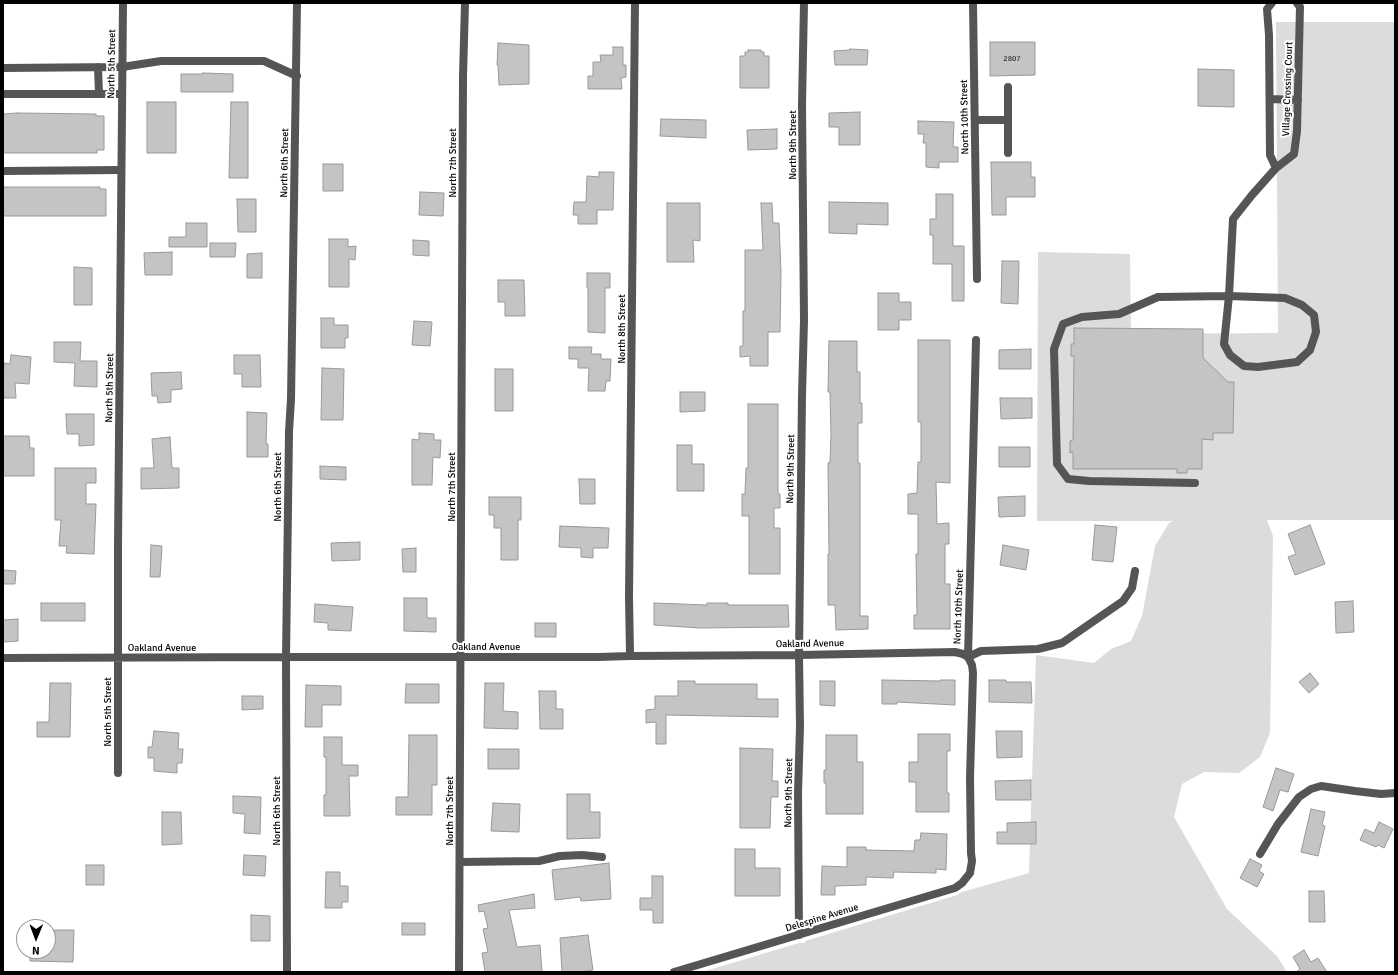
<!DOCTYPE html>
<style>
body{margin:0}
#map{position:relative;width:1398px;height:975px;overflow:hidden;background:#fff;font-family:Signika,sans-serif}
canvas{display:block}
.frame{position:absolute;inset:0;border:4px solid #000;pointer-events:none}
.north{position:absolute;left:16px;top:919px;width:40px;height:40px;box-sizing:border-box;background:#fff;border:1px solid #999;border-radius:50%;rotate:181deg;font-size:11px;font-weight:700;line-height:16px;text-align:center;color:#000}
.north::after{content:'';display:block;margin:auto;width:14px;height:18px;background:#000;clip-path:polygon(50% 0,100% 100%,50% 72%,0 100%)}
</style>
<div id="map">
<canvas width="1398" height="975"></canvas>
<div class="frame"></div>
<div class="north">N</div>
</div>
<script>
const g = document.querySelector('canvas').getContext('2d');
g.lineJoin = 'round';
function paint(path, color) { g.fillStyle = color; g.fill(path, 'evenodd'); }
const shape = rows => new Path2D(rows.map(r => 'M' + r).join(''));
function strokePath(path, color, width, dash) { g.strokeStyle = color; g.lineWidth = width; g.lineCap = dash ? 'butt' : 'round'; g.setLineDash(dash || []); g.stroke(path); }
function write(font, color, halo, rows, align = 'center') {
  g.font = font + ' Signika,sans-serif'; g.lineWidth = 4; g.setLineDash([]); g.textBaseline = 'middle'; g.strokeStyle = halo; g.fillStyle = color; for (const [text, x, y, turn = 0] of rows) {
    g.save(); g.translate(x, y); g.rotate((+turn || 0) * Math.PI / 180); g.textAlign = isNaN(turn) ? turn : align; if (halo) g.strokeText(text, 0, 0); g.fillText(text, 0, 0); g.restore();
  }
}
paint(shape([
 [1276,22,1395,22,1395,520,1267,520,1273,536,1270,733,1260,757,1239,773,1204,772,1182,784,1174,817,1227,909,1277,956,1287,972,702,972,799,943,805,943,805,941,957,895,962,892,1029,873,1036,655,1094,663,1111,649,1131,641,1142,616,1155,546,1169,523,1173,521,1037,521,1038,252,1130,254,1131,334,1278,333]
]), '#dcdcdc');
const building = shape([
 [990,42,1035,42,1035,75,990,76,990,42],
 [498,43,529,45,529,84,499,85,498,65,497,65,498,43],
 [613,47,623,47,623,65,626,65,626,77,621,78,622,89,588,89,588,76,593,76,593,62,601,62,600,55,613,55,613,47],
 [850,49,868,50,867,65,835,65,834,51,850,50,850,49],
 [748,50,761,50,761,52,764,52,764,56,769,56,769,88,740,88,740,56,745,56,745,52,749,52,748,50],
 [1198,69,1234,70,1234,107,1198,106,1198,69],
 [203,73,233,74,233,92,181,92,181,74,203,74,203,73],
 [147,102,176,102,176,153,147,153,147,102],
 [231,102,248,102,248,178,229,178,231,102],
 [860,112,860,145,839,145,839,127,829,127,829,113,860,112],
 [17,113,96,114,96,116,104,116,104,150,97,150,97,153,3,153,3,114,17,113],
 [661,119,706,120,706,138,660,136,661,119],
 [918,121,954,122,953,147,958,147,958,162,939,162,939,168,926,167,926,143,923,143,924,134,918,134,918,121],
 [777,129,777,149,748,150,747,130,777,129],
 [991,162,1031,162,1031,177,1035,177,1035,197,1006,197,1006,215,992,215,991,162],
 [323,164,343,164,343,191,323,191,323,164],
 [599,172,614,172,613,210,597,210,597,224,578,224,578,215,573,215,574,202,586,202,587,176,599,177,599,172],
 [3,187,100,187,100,189,106,189,106,216,3,216,3,187],
 [420,192,444,193,443,216,419,215,420,192],
 [936,194,953,194,953,246,964,246,964,301,952,301,952,264,933,264,933,235,930,235,930,219,936,219,936,194],
 [237,199,256,199,256,232,238,232,237,199],
 [829,202,888,203,888,225,857,224,857,234,829,233,829,202],
 [667,203,700,203,700,241,693,240,694,262,667,262,667,203],
 [761,203,772,203,773,223,779,223,781,273,780,332,768,332,768,366,750,366,750,356,740,357,740,346,743,346,743,311,745,311,745,250,763,250,761,203],
 [186,223,207,223,207,247,169,247,169,237,186,237,186,223],
 [329,239,348,239,348,247,356,246,355,260,349,259,349,287,329,287,329,239],
 [413,240,429,241,429,256,413,255,413,240],
 [210,243,236,243,235,257,210,257,210,243],
 [172,252,172,275,145,275,144,253,172,252],
 [262,253,262,278,247,278,247,254,262,253],
 [1002,261,1019,261,1018,304,1001,303,1002,261],
 [74,267,92,268,92,305,74,305,74,267],
 [587,273,610,273,610,288,605,288,605,333,588,332,588,288,587,288,587,273],
 [498,280,524,280,525,316,505,316,505,302,498,302,498,280],
 [878,293,899,293,899,302,911,302,911,320,899,320,899,330,878,330,878,293],
 [321,318,334,318,334,325,348,325,348,338,345,338,345,348,321,348,321,318],
 [414,321,432,322,430,346,412,345,414,321],
 [1074,328,1203,329,1203,358,1228,382,1234,382,1233,433,1213,433,1213,440,1202,439,1202,469,1187,469,1187,473,1177,473,1177,469,1073,469,1073,452,1070,453,1070,441,1073,440,1074,356,1071,356,1071,344,1074,344,1074,328],
 [918,340,950,340,950,483,936,482,937,524,949,523,949,544,945,544,945,584,950,584,950,629,914,629,914,615,917,615,916,554,918,554,918,514,908,514,908,494,917,493,918,462,921,462,921,422,918,422,918,340],
 [829,341,857,341,857,372,860,372,860,403,862,403,862,423,858,423,858,463,860,463,860,616,868,616,868,629,836,630,835,605,828,605,828,554,829,554,828,463,830,463,831,433,830,392,828,392,829,341],
 [54,342,81,342,80,361,97,361,97,387,74,386,75,363,54,362,54,342],
 [569,347,592,347,591,354,601,354,601,359,611,359,610,381,606,381,605,391,588,391,589,368,578,368,578,359,569,359,569,347],
 [1031,349,1031,369,999,369,999,350,1031,349],
 [11,355,31,357,29,384,15,383,16,398,4,398,3,382,4,363,10,364,11,355],
 [234,355,260,355,261,387,242,387,242,374,234,374,234,355],
 [322,368,344,369,343,420,321,420,322,368],
 [495,369,513,369,513,411,495,411,495,369],
 [181,372,182,389,171,390,171,402,158,403,157,396,152,396,151,373,181,372],
 [680,392,705,392,705,411,680,412,680,392],
 [1000,398,1032,398,1032,418,1001,419,1000,398],
 [748,404,778,404,778,494,780,494,780,508,774,508,774,528,780,528,780,574,749,574,749,516,742,516,742,494,745,494,746,468,748,468,748,404],
 [247,412,267,413,266,444,268,444,268,457,247,457,247,412],
 [66,414,94,414,94,445,79,446,79,434,67,434,66,414],
 [419,433,434,434,434,440,441,440,440,458,433,457,432,485,412,485,412,439,419,440,419,433],
 [3,436,29,436,30,448,34,448,34,476,3,476,3,436],
 [170,437,172,468,179,468,179,488,141,489,141,468,154,468,152,439,170,437],
 [677,445,692,445,692,464,704,464,704,491,677,491,677,445],
 [999,447,1030,447,1030,467,999,467,999,447],
 [320,466,346,467,346,480,320,479,320,466],
 [55,468,96,468,96,483,86,483,86,504,96,504,94,554,66,553,67,546,59,546,61,520,55,520,55,468],
 [579,479,595,479,595,504,580,504,579,479],
 [1025,496,1025,516,999,517,998,497,1025,496],
 [489,497,521,497,521,520,518,520,518,560,501,560,501,528,494,528,494,515,489,515,489,497],
 [1095,525,1117,527,1113,562,1092,560,1095,525],
 [1310,525,1325,564,1295,575,1288,557,1296,554,1288,534,1310,525],
 [560,526,609,528,608,548,593,548,593,558,581,557,581,548,559,547,560,526],
 [360,542,360,560,332,561,331,543,360,542],
 [151,545,162,546,160,577,150,577,151,545],
 [1003,545,1029,550,1026,570,1000,565,1003,545],
 [416,548,416,572,403,572,402,549,416,548],
 [3,570,16,571,15,584,3,584,3,570],
 [404,598,427,598,427,618,436,618,436,632,404,631,404,598],
 [1353,601,1354,632,1336,633,1335,602,1353,601],
 [41,603,85,603,85,621,41,621,41,603],
 [654,603,707,605,707,603,728,603,728,605,788,605,789,627,700,628,654,625,654,603],
 [315,604,353,607,351,631,328,630,328,623,314,622,315,604],
 [18,619,18,641,3,642,3,620,18,619],
 [535,623,556,623,556,637,535,637,535,623],
 [1310,673,1319,684,1309,693,1299,682,1310,673],
 [882,680,940,681,940,680,955,680,955,705,897,702,897,704,882,704,882,680],
 [989,680,1006,680,1006,682,1031,682,1032,703,989,702,989,680],
 [678,681,695,681,695,684,757,684,757,699,778,699,778,717,666,715,666,744,656,744,656,722,646,723,646,710,655,709,655,696,678,696,678,681],
 [820,681,835,681,835,706,820,705,820,681],
 [50,683,71,683,70,737,37,737,37,722,49,722,50,683],
 [485,683,504,683,503,711,518,712,518,729,484,728,485,683],
 [406,684,439,684,439,703,405,703,406,684],
 [306,685,341,686,341,705,322,705,322,727,305,727,306,685],
 [539,691,556,691,556,709,563,709,563,729,540,729,539,691],
 [242,696,263,696,263,709,242,710,242,696],
 [154,731,179,733,178,749,183,749,182,763,177,763,177,773,154,771,154,758,148,758,148,747,152,747,154,731],
 [996,731,1022,731,1022,757,997,758,996,731],
 [918,734,950,734,950,751,947,751,947,793,949,793,949,812,916,812,916,782,909,782,909,762,918,762,918,734],
 [409,735,437,735,437,785,432,785,432,815,396,815,396,797,408,797,409,735],
 [826,735,857,735,857,762,863,762,863,814,826,814,826,783,824,783,824,770,826,770,826,735],
 [324,737,342,737,342,765,358,765,358,776,349,776,350,816,324,816,324,795,326,795,326,757,324,757,324,737],
 [740,748,773,749,772,781,778,781,778,797,771,797,770,828,740,828,740,748],
 [488,749,519,749,519,769,488,769,488,749],
 [1276,768,1294,774,1288,792,1280,790,1273,811,1263,807,1276,768],
 [1031,780,1031,800,996,800,995,781,1031,780],
 [567,794,590,794,590,812,600,812,600,838,567,839,567,794],
 [233,796,261,797,260,834,244,833,245,814,233,813,233,796],
 [493,803,520,804,519,832,491,831,493,803],
 [1311,809,1325,812,1322,825,1325,826,1318,856,1301,852,1311,809],
 [162,812,181,812,182,844,162,845,162,812],
 [1036,822,1036,844,997,844,997,832,1007,832,1007,823,1036,822],
 [1379,822,1393,829,1384,848,1378,845,1376,847,1360,840,1365,829,1374,833,1379,822],
 [921,833,947,834,946,870,936,869,936,873,894,872,893,878,866,877,866,885,835,886,835,895,821,895,822,866,847,867,847,847,866,847,866,850,914,851,915,840,920,840,921,833],
 [735,849,755,849,755,868,780,868,780,896,735,896,735,849],
 [244,855,266,856,265,876,243,875,244,855],
 [1250,859,1262,865,1259,871,1264,874,1257,887,1240,878,1250,859],
 [609,863,611,899,581,901,580,897,555,900,552,870,609,863],
 [86,865,104,865,104,885,86,885,86,865],
 [326,872,340,872,340,886,348,886,348,902,342,902,342,908,325,908,326,872],
 [652,876,663,876,663,923,653,923,653,910,640,910,640,898,652,898,652,876],
 [1309,891,1324,891,1325,922,1309,922,1309,891],
 [534,894,535,908,509,910,517,947,540,945,542,972,485,972,482,953,488,952,483,929,488,928,484,911,479,912,478,905,534,894],
 [251,915,270,916,270,941,251,941,251,915],
 [402,923,425,923,425,935,402,935,402,923],
 [48,930,74,930,73,962,30,961,30,951,48,951,48,930],
 [588,935,593,970,580,972,562,972,560,938,588,935],
 [1304,950,1311,962,1318,958,1327,972,1296,972,1300,969,1293,957,1304,950]
]);
paint(building, '#c4c4c4');
strokePath(building, '#999', 1);
strokePath(shape([
 [1272,3,1267,9,1269,35,1270,155,1276,168,1294,154,1297,131,1300,7,1297,3],
 [98,67,99,94],
 [3,68,122,67,161,61,264,61,297,76],
 [1008,87,1008,153],
 [3,94,122,94],
 [1270,99,1298,100],
 [975,120,1008,120],
 [3,171,121,170],
 [1195,483,1089,481,1068,479,1057,464,1054,349,1063,324,1082,317,1119,314,1158,297,1229,296,1285,298,1302,305,1314,315,1316,332,1310,350,1297,362,1258,367,1244,366,1230,355,1224,344,1229,296,1230,277,1233,219,1252,195,1276,168],
 [968,657,981,651,1038,649,1062,643,1123,601,1132,588,1135,571],
 [1260,854,1278,824,1299,797,1311,789,1321,786,1355,791,1381,794,1395,793],
 [460,862,539,861,560,856,582,855,602,857]
]), '#555', 8);
strokePath(shape([
 [973,3,977,279],
 [630,656,629,596,635,3],
 [3,658,286,657,598,657,630,656,799,655,955,652,963,654,968,657],
 [118,773,118,544,123,3],
 [799,935,798,793,800,727,799,655,802,396,804,320,802,104,804,3],
 [287,972,286,657,289,432,291,399,297,3],
 [459,972,463,76,465,3],
 [674,972,955,888,962,883,970,873,972,861,971,853,970,778,973,673,972,665,968,657,976,340]
]), '#555', 8);
write('8px', '#313131', null, [
 ["2807",1012,59]
]);
write('10px', '#000', '#fff', [
 ["North 5th Street",112,64,-89],
 ["Village Crossing Court",1288,89,-88],
 ["North 10th Street",965,117,-91],
 ["North 9th Street",793,145,-90],
 ["North 6th Street",285,163,-89],
 ["North 7th Street",453,163,-90],
 ["North 8th Street",622,329,-90],
 ["North 5th Street",110,388,-89],
 ["North 9th Street",791,469,-89],
 ["North 6th Street",278,487,-90],
 ["North 7th Street",452,487,-90],
 ["North 10th Street",959,607,-88],
 ["Oakland Avenue",810,644,-1],
 ["Oakland Avenue",486,647],
 ["Oakland Avenue",162,648],
 ["North 5th Street",108,712,-90],
 ["North 9th Street",789,793,-89],
 ["North 6th Street",277,811,-90],
 ["North 7th Street",450,811,-90],
 ["Delespine Avenue",822,918,-17]
]);
</script>
